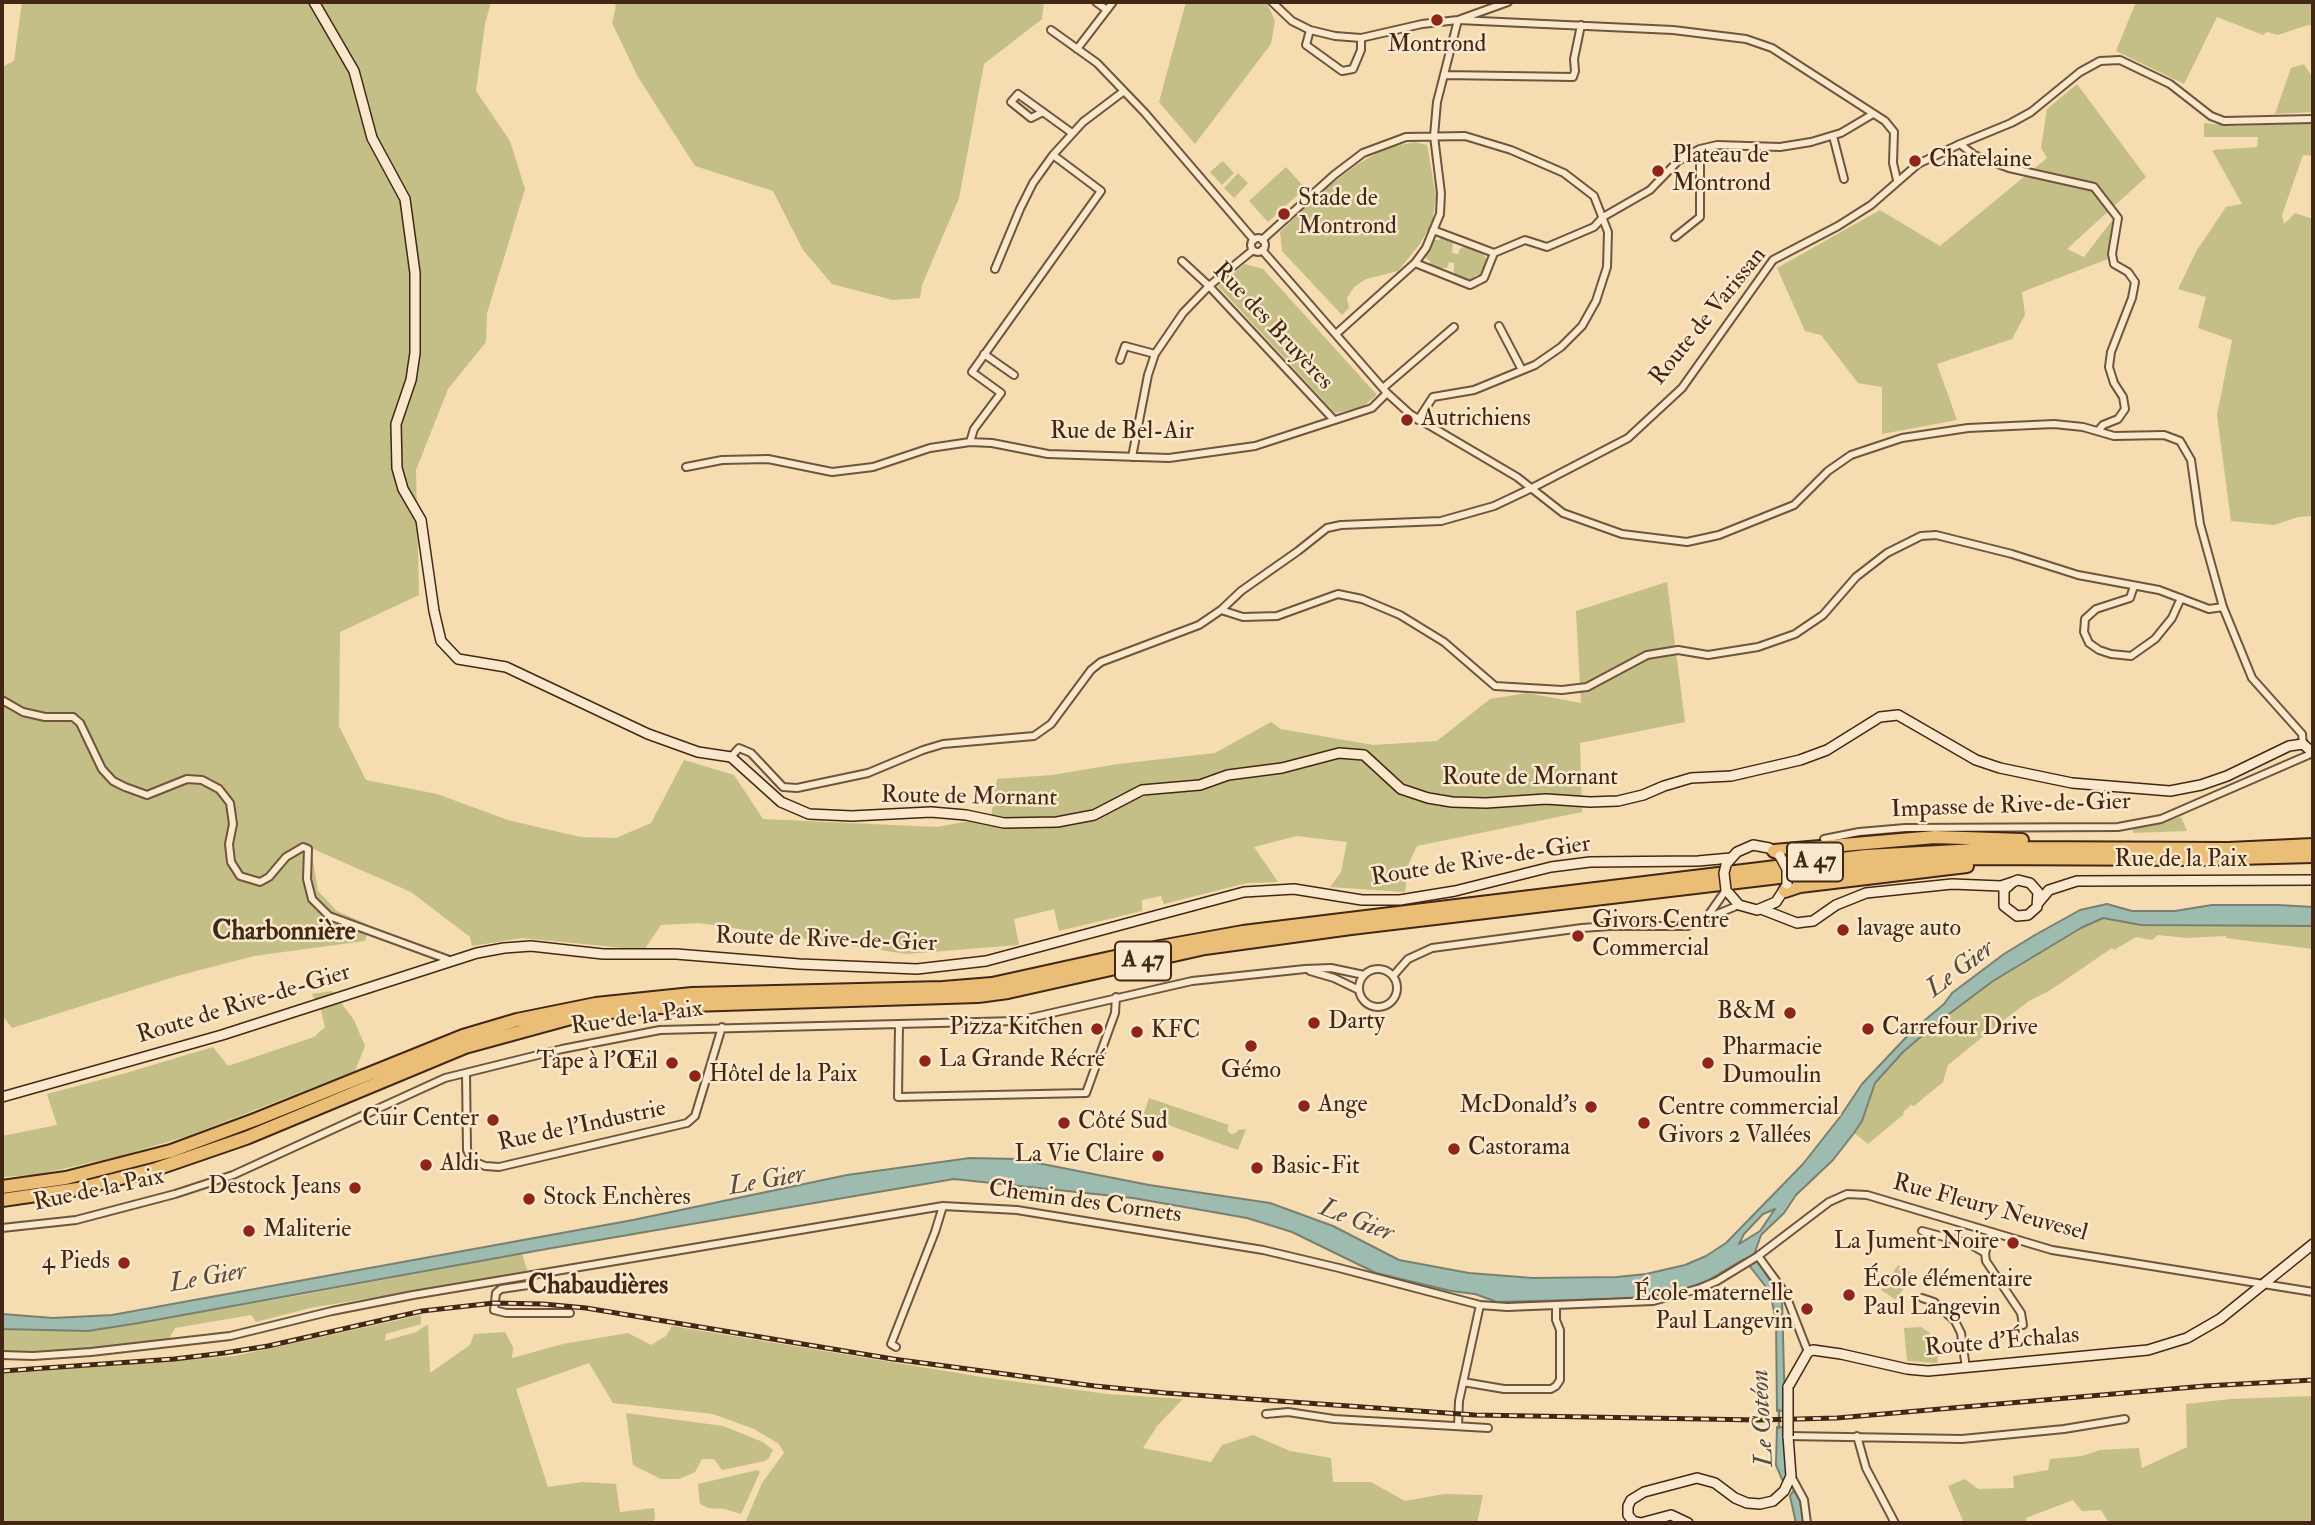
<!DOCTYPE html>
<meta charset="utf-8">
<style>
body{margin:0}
#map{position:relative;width:2315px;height:1525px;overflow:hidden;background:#f6dcb1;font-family:"IM FELL Double Pica",serif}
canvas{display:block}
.frame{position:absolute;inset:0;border:4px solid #432715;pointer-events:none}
</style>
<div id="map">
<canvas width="2315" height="1525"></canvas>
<div class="frame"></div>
</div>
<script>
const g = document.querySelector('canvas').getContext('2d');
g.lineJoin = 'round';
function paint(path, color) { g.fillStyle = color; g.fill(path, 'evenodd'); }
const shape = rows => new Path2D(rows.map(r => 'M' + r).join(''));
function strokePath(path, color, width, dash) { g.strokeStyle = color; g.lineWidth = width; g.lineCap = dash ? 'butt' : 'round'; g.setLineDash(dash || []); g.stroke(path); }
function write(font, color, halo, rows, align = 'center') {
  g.font = font + ' "IM FELL Double Pica",serif'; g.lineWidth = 5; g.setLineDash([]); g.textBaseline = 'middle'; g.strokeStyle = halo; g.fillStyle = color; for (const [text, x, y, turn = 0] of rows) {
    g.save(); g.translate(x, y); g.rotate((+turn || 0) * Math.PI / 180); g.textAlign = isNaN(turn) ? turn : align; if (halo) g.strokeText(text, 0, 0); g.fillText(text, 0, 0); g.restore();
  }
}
paint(shape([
 [22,2,491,2,485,24,476,91,510,141,525,189,487,313,486,342,448,389,416,470,419,595,340,632,339,726,366,780,437,794,508,820,580,837,616,838,651,823,684,760,734,775,763,819,937,827,991,817,997,779,1052,775,1118,764,1215,753,1271,722,1281,729,1373,745,1437,741,1490,699,1527,693,1581,703,1576,611,1667,582,1685,722,1580,743,1582,812,1417,846,1408,865,1405,892,1330,887,1341,872,1347,842,1297,836,1254,847,1278,882,1247,883,1164,904,1161,896,1142,900,1142,911,1059,931,1054,909,1014,919,1019,945,906,954,699,923,661,925,644,950,522,938,472,946,470,937,411,892,311,848,318,891,337,911,369,925,365,941,254,956,177,976,12,1028,2,1015,2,67,14,61],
 [613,2,1044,2,1042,19,984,64,959,198,922,285,920,298,893,300,832,284,803,250,773,191,695,166,638,77,612,23,616,6],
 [1186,2,1266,2,1275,20,1271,44,1195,144,1159,102],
 [2136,2,2313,2,2313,26,2308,25,2278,35,2267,32,2263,35,2217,17,2184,84,2116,51],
 [2304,64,2313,78,2313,112,2275,114,2291,68],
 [2077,84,2146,177,2067,249,2084,257,2114,218,2108,259,2022,292,2025,315,2012,339,1937,364,1957,420,1882,434,1882,387,1858,383,1821,335,1805,331,1777,268,1880,210,1940,246,2047,158,2041,148,2047,109],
 [2204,123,2234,126,2313,123,2313,156,2303,155,2282,215,2284,224,2295,213,2313,219,2313,516,2298,517,2274,525,2231,521,2217,415,2232,340,2198,328,2206,297,2178,289,2197,250,2226,207,2242,204,2212,150,2257,147,2258,137,2204,137],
 [1415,142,1427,145,1436,196,1432,223,1420,244,1398,271,1366,279,1354,287,1347,298,1349,308,1342,315,1282,251,1280,232,1323,190,1358,164,1386,148],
 [1223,161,1234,173,1222,185,1210,172],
 [1286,167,1305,188,1268,222,1249,201],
 [1238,173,1248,183,1234,198,1224,188],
 [1443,236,1453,240,1452,253,1458,254,1460,249,1467,245,1479,249,1478,253,1483,254,1488,261,1483,275,1476,275,1472,281,1467,279,1465,282,1454,277,1454,263,1449,262,1447,268,1443,268,1441,272,1430,268,1430,261,1424,257,1434,240,1439,240],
 [1245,264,1263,269,1377,395,1362,407,1335,413,1218,286],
 [2181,817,2187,831,2133,833,2133,829],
 [2103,918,2141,925,2313,926,2313,949,2226,938,2226,936,2187,938,2158,935,2152,940,2136,937,2114,950,2112,948,2049,991,2029,1001,1996,1026,1948,1065,1943,1082,1914,1106,1911,1105,1903,1112,1904,1114,1868,1144,1854,1133,1862,1121,1875,1083,1903,1052,1937,1023,1993,981,2081,928],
 [332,991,354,1020,365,1046,355,1071,188,1136,120,1156,36,1175,2,1177,2,1136,57,1125,47,1094,126,1073,213,1047,228,1066,314,1037,325,1027,321,1010,312,994],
 [1149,1098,1229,1125,1227,1130,1231,1134,1236,1133,1238,1130,1246,1129,1238,1150,1143,1116],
 [522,1254,528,1272,310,1308,256,1322,251,1315,175,1328,169,1339,62,1352,2,1352,2,1329,88,1331,302,1295],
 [1898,1265,1913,1274,1896,1300,1881,1290],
 [421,1315,421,1324,386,1334,385,1341,416,1332,428,1324,430,1373,470,1345,474,1334,505,1332,513,1347,512,1358,563,1344,628,1333,651,1345,666,1336,672,1326,982,1377,1107,1394,1183,1399,1157,1426,1143,1448,1211,1462,1222,1445,1253,1435,1290,1451,1331,1458,1333,1482,1371,1482,1405,1501,1444,1494,1483,1495,1477,1523,745,1523,762,1483,784,1453,779,1444,754,1429,713,1414,613,1403,589,1363,516,1389,548,1487,583,1482,616,1484,620,1512,654,1508,655,1519,652,1523,2,1523,2,1373,235,1356],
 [1921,1327,1930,1333,1928,1339,1939,1351,1937,1363,1907,1361,1904,1328],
 [2313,1396,2313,1523,2109,1523,2101,1510,2082,1511,2073,1500,2026,1518,2027,1523,1964,1523,1948,1486,1965,1479,1978,1489,2014,1488,2013,1476,2048,1470,2050,1459,2082,1456,2100,1450,2139,1448,2142,1468,2187,1447,2186,1404,2230,1399],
 [626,1413,723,1426,763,1442,773,1450,769,1458,765,1461,722,1470,714,1459,702,1459,695,1472,679,1479,661,1479,633,1465],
 [757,1470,760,1472,741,1514,725,1509,708,1508,700,1504,698,1484]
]), '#c4be87');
const water = shape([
 [2107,904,2132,911,2175,911,2212,905,2278,905,2313,907,2313,926,2141,925,2103,918,2081,928,1993,981,1937,1023,1903,1052,1875,1083,1862,1121,1854,1133,1833,1160,1796,1195,1784,1213,1761,1235,1755,1252,1757,1260,1782,1299,1785,1411,1777,1411,1776,1321,1770,1292,1744,1259,1707,1281,1670,1294,1644,1298,1497,1302,1475,1294,1451,1291,1376,1273,1292,1232,1247,1218,1133,1198,954,1179,552,1248,139,1323,88,1331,2,1329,2,1314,53,1318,112,1315,633,1220,847,1175,970,1158,1017,1159,1149,1185,1270,1203,1333,1226,1399,1260,1469,1273,1533,1278,1617,1277,1646,1274,1685,1265,1706,1256,1726,1243,1803,1164,1840,1117,1862,1084,1912,1031,1944,1004,1952,993,2004,954,2035,935,2080,910,2107,904],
 [1775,1209,1760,1231,1739,1244,1744,1234,1763,1214,1775,1209],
 [1777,1427,1784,1427,1785,1459,1789,1473,1785,1486,1776,1465,1777,1427],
 [1795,1488,1800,1495,1804,1523,1796,1523,1790,1496,1795,1488]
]);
paint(water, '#9dbbae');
strokePath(water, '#798071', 2);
strokePath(shape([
 [1779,1410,1779,1428]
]), '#798071', 2.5);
const street = shape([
 [1096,2,1107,10],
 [1272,2,1292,21,1310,30,1335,36,1361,38,1422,24,1458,20,1508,2],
 [1458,20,1673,30,1746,39,1772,48,1885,121,1894,132,1893,163,1897,180],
 [1051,30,1097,63,1145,113,1254,240],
 [1310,30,1306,45,1342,71,1353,69,1361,50,1361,38],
 [1077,49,1113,2],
 [1444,75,1573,77,1575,71,1574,59,1581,25],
 [1043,112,1031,118,1011,102,1018,94,1043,112,1072,133],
 [1833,136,1844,179],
 [1960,144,1974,155,2009,168,2094,187,2118,218,2112,254,2114,264,2128,272,2135,282,2132,298,2111,352,2109,367,2114,383,2123,397,2125,409,2118,419,2103,425,2098,431],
 [1675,237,1700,217,1700,149],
 '1251 245a7 7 0 1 1 14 0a7 7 0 1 1-14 0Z',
 [1262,240,1334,175,1363,153,1406,137,1465,136,1511,150,1564,173,1594,196,1608,232,1607,267,1596,301,1582,326,1561,347,1535,365,1474,390,1433,397,1418,420],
 [1262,250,1387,393,1410,414,1517,477,1563,513,1622,534,1687,542,1719,535,1794,505,1828,471,1851,455,1902,438,1968,428,2054,424,2083,427,2114,436,2164,435,2180,441,2191,460,2200,524,2223,607,2252,678,2302,734,2303,744],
 [1494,253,1525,240,1547,247,1594,227,1603,217,1650,190,1678,161,1700,149,1717,145,1780,147,1811,142,1841,133,1873,114],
 [1182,261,1209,286,1334,420],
 [1415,263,1470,285,1484,278,1494,253,1433,230],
 [995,269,1020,209,1033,183,1053,155,1083,122,1124,91],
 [1499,326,1522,370],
 [1336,334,1415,263,1426,248,1440,214,1441,193,1434,136,1437,102,1458,20],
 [984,354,1014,375],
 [1120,360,1125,346,1155,354],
 [1383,388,1454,327],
 [970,442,974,429,1001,393,972,372,1101,191,1053,155],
 [1132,457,1148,375,1155,354,1183,313,1209,286,1253,250],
 [686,467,722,460,768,459,832,472,873,467,930,448,970,442,992,443,1048,454,1169,458,1255,446,1372,408,1387,393],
 [2134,586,2130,598,2096,609,2085,619,2084,632,2089,643,2099,650,2111,654,2131,656,2155,639,2172,618,2181,598],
 [1221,610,1243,617,1277,616,1338,594,1362,599,1400,615,1444,642,1495,686,1562,690,1587,687,1647,655,1678,650,1708,655,1758,647,1795,634,1823,615,1856,577,1887,553,1921,536,1936,535,2012,554,2078,575,2159,590,2209,609,2223,607],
 [2,700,23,712,45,717,73,717,80,723,102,769,113,781,125,787,147,795,187,779,202,780,219,789,230,803,233,824,229,844,231,862,240,876,260,882,269,877,286,857,303,847,308,849,307,879,312,899,329,916,452,961],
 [731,757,739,748,751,753,783,787,797,788,868,773,923,750,943,744,1034,736,1051,724,1091,670,1101,662,1199,625,1221,610,1241,591,1298,551,1327,528,1341,525,1441,521,1494,506,1532,488,1628,438,1682,388,1773,260,1838,226,1871,205,1918,164,1960,144,2011,123,2031,112,2080,72,2100,61,2120,60,2170,84,2211,116,2224,121,2313,119],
 [1824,839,1859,832,1905,828,2118,827,2161,819,2313,753],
 [1707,917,1726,890],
 '1359 988a19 19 0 1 1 38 0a19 19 0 1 1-38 0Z',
 [1310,971,1334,978,1359,990],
 [1393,976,1408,959,1432,948,1582,928,1610,926,1688,926,1739,905],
 [899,1024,898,1097,1086,1093,1115,1013,1116,997],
 [466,1073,467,1150,473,1161,485,1166,499,1167,687,1123,695,1116,722,1027],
 [2,1228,76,1220,175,1194,233,1175,445,1078,562,1049,660,1030,1017,1021,1192,981,1305,969,1331,968,1364,975],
 [1922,1231,1970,1244,1985,1253],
 [1992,1232,1985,1253,1986,1261,2021,1313,2023,1325],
 [1758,1256,1785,1293,1808,1352],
 [531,1276,528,1285,501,1289,496,1293,494,1310,506,1313,570,1313],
 [1922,1298,1934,1302,1955,1321,1961,1333,1966,1368],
 [896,1347,891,1344,935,1232,943,1206],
 [2,1355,33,1356,91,1352,230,1336,332,1311,413,1295,943,1206,1017,1210,1263,1250,1339,1268,1480,1305,1507,1307,1653,1301,1698,1289,1717,1281,1758,1256,1829,1202,1847,1194,1867,1195,2052,1250,2313,1292],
 [1463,1382,1504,1389,1551,1389,1556,1386,1560,1380,1560,1330,1556,1320,1556,1305],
 [1266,1414,1288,1412,1334,1419,1488,1428],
 [1458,1426,1459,1401,1480,1305],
 [1788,1436,1962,1439,2064,1429,2125,1419],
 [1857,1436,1866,1468,1895,1523],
 [1791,1476,1804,1500,1807,1523]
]);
const secondary = shape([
 [314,2,354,71,372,138,405,199,415,273,415,353,411,380,396,424,397,468,403,489,421,520,434,611,441,641,458,659,506,667,648,734,698,752,731,757,781,802,809,814,852,816,931,812,966,815,1004,823,1057,822,1094,815,1142,790,1200,785,1228,775,1282,768,1339,753,1364,755,1401,789,1428,798,1452,802,1486,803,1546,799,1590,802,1618,801,1643,795,1664,786,1691,778,1731,776,1800,760,1827,750,1880,717,1898,715,1976,760,2000,768,2072,783,2170,791,2201,785,2227,776,2289,746,2303,744,2313,753],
 [1728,862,1737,852,1753,845,1769,848,1779,855],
 [1726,890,1739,905,1757,910,1776,902,1787,885],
 [2038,903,2049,890,2077,881,2313,880],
 [1761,909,1797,923,1804,922,1813,921,1836,905,1866,893,1952,884,2001,886,2013,882,2018,880,2030,883,2038,892,2037,907,2028,915,2017,916,2004,906,2004,890,2013,882],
 [2,1097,222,1035,477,953,504,948,531,946,603,954,676,954,799,964,917,969,986,961,1244,892,1294,889,1362,900,1400,900,1455,891,1551,867,1590,862,1698,861,1731,858],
 [1788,1387,1808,1352,1813,1350,1841,1354,1907,1369,1928,1371,2148,1350,2187,1338,2220,1319,2313,1244],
 [1688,1523,1671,1515,1641,1523,1633,1521,1628,1515,1628,1506,1631,1500,1644,1492,1697,1478,1715,1483,1735,1498,1747,1503,1760,1504,1773,1501,1784,1491,1791,1476,1788,1436]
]);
const highway = shape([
 [1774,851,1935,837,2022,840],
 [1785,891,1800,886,1967,866],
 [2,1187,66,1178,171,1151,257,1119,463,1036,517,1020,596,1004,692,994,943,988,992,984,1160,947,1243,932,1866,856,2012,848,2229,849,2313,845],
 [2,1200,78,1189,156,1169,246,1138,465,1047,571,1018,631,1009,691,1005,978,996,1008,992,1205,948,1351,928,1905,862,1971,858,2199,859,2313,856]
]);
strokePath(street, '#70543c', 10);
strokePath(secondary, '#432715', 12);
strokePath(highway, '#432715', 16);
strokePath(street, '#f9e8cc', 6);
strokePath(secondary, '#f9e8cc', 9);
strokePath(highway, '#ebbe78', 12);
const rail = shape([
 [2,1371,174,1359,224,1353,268,1346,422,1311,494,1303,543,1304,586,1308,893,1359,1095,1386,1166,1393,1475,1415,1758,1420,1837,1418,2205,1386,2313,1380]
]);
strokePath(rail, '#432715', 5);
strokePath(rail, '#f9e8cc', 2.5, [8]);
const secondaryBridge = shape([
 [1780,856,1787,869,1787,884],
 [1726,865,1724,873,1726,890],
 [1788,1436,1788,1387]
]);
strokePath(secondaryBridge, '#432715', 12, []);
strokePath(secondaryBridge, '#f9e8cc', 9);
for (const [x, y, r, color] of [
 [1437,20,7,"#8f2418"],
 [1915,161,7,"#8f2418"],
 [1658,171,7,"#8f2418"],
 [1284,214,7,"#8f2418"],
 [1407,420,7,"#8f2418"],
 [1843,930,7,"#8f2418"],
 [1578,936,7,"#8f2418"],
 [1790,1013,7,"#8f2418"],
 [1314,1023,7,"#8f2418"],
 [1097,1029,7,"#8f2418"],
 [1868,1029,7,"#8f2418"],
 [1137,1032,7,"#8f2418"],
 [1251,1046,7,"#8f2418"],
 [925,1061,7,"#8f2418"],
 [672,1063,7,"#8f2418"],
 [1708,1063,7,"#8f2418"],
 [695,1076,7,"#8f2418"],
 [1304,1106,7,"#8f2418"],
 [1591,1107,7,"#8f2418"],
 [493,1120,7,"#8f2418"],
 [1064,1123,7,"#8f2418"],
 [1644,1123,7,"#8f2418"],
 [1454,1149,7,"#8f2418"],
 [1158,1156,7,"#8f2418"],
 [426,1165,7,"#8f2418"],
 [1257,1168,7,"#8f2418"],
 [355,1188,7,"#8f2418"],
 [529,1199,7,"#8f2418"],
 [249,1231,7,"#8f2418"],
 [2013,1243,7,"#8f2418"],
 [124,1263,7,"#8f2418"],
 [1849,1295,7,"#8f2418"],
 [1807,1309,7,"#8f2418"]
]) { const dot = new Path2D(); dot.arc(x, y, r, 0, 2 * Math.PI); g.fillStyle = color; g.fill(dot); strokePath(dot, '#f9e8cc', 2.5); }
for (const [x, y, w] of [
 [1815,862,56],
 [1143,961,56]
]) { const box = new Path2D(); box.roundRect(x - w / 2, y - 19.5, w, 39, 5); g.fillStyle = '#f9e8cc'; g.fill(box); strokePath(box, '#432715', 2); }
write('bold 23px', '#432715', null, [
 ["A 47",1815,862],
 ["A 47",1143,961]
]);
write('24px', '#432715', '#f9e8cc', [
 ["Montrond",1437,46,"center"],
 ["Plateau de",1672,157],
 ["Montrond",1672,185],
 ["Chatelaine",1929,161],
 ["Stade de",1298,200],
 ["Montrond",1298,228],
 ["Autrichiens",1421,420],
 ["Givors Centre",1592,922],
 ["Commercial",1592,950],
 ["lavage auto",1857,930],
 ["B&M",1776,1013,"right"],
 ["Darty",1328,1023],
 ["Pizza Kitchen",1083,1029,"right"],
 ["Carrefour Drive",1882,1029],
 ["KFC",1151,1032],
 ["Pharmacie",1722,1049],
 ["Dumoulin",1722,1077],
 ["La Grande Récré",939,1061],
 ["Tape à l'Œil",658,1063,"right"],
 ["Gémo",1251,1072,"center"],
 ["Hôtel de la Paix",709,1076],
 ["Ange",1318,1106],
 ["McDonald's",1577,1107,"right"],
 ["Centre commercial",1658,1109],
 ["Givors 2 Vallées",1658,1137],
 ["Cuir Center",479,1120,"right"],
 ["Côté Sud",1078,1123],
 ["Castorama",1468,1149],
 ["La Vie Claire",1144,1156,"right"],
 ["Aldi",440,1165],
 ["Basic-Fit",1271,1168],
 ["Destock Jeans",341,1188,"right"],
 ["Stock Enchères",543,1199],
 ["Maliterie",263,1231],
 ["La Jument Noire",1999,1243,"right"],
 ["4 Pieds",110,1263,"right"],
 ["École élémentaire",1863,1281],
 ["Paul Langevin",1863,1309],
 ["École maternelle",1793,1295,"right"],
 ["Paul Langevin",1793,1323,"right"]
], 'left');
write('24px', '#432715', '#f9e8cc', [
 ["Route de Varissan",1709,317,-51],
 ["Rue des Bruyères",1272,327,47],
 ["Rue de Bel-Air",1122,433],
 ["Route de Mornant",1530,779],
 ["Route de Mornant",969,798,1],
 ["Impasse de Rive-de-Gier",2011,807,-2],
 ["Rue de la Paix",2181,861],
 ["Route de Rive-de-Gier",1481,862,-9],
 ["Route de Rive-de-Gier",826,941,2],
 ["Route de Rive-de-Gier",244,1005,-17],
 ["Rue de la Paix",637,1019,-8],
 ["Rue de l'Industrie",582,1127,-12],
 ["Rue de la Paix",99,1191,-12],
 ["Chemin des Cornets",1085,1203,8],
 ["Rue Fleury Neuvesel",1990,1209,15],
 ["Route d'Échalas",2002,1343,-5]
]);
write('bold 26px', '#432715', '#f9e8cc', [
 ["Charbonnière",284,933],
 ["Chabaudières",598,1287]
]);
write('italic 26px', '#5a4c3b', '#f9e8cc', [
 ["Le Gier",1961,970,-37],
 ["Le Gier",767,1182,-10],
 ["Le Gier",1356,1222,21],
 ["Le Gier",208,1279,-10],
 ["Le Cotéon",1764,1418,-93]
]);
</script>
